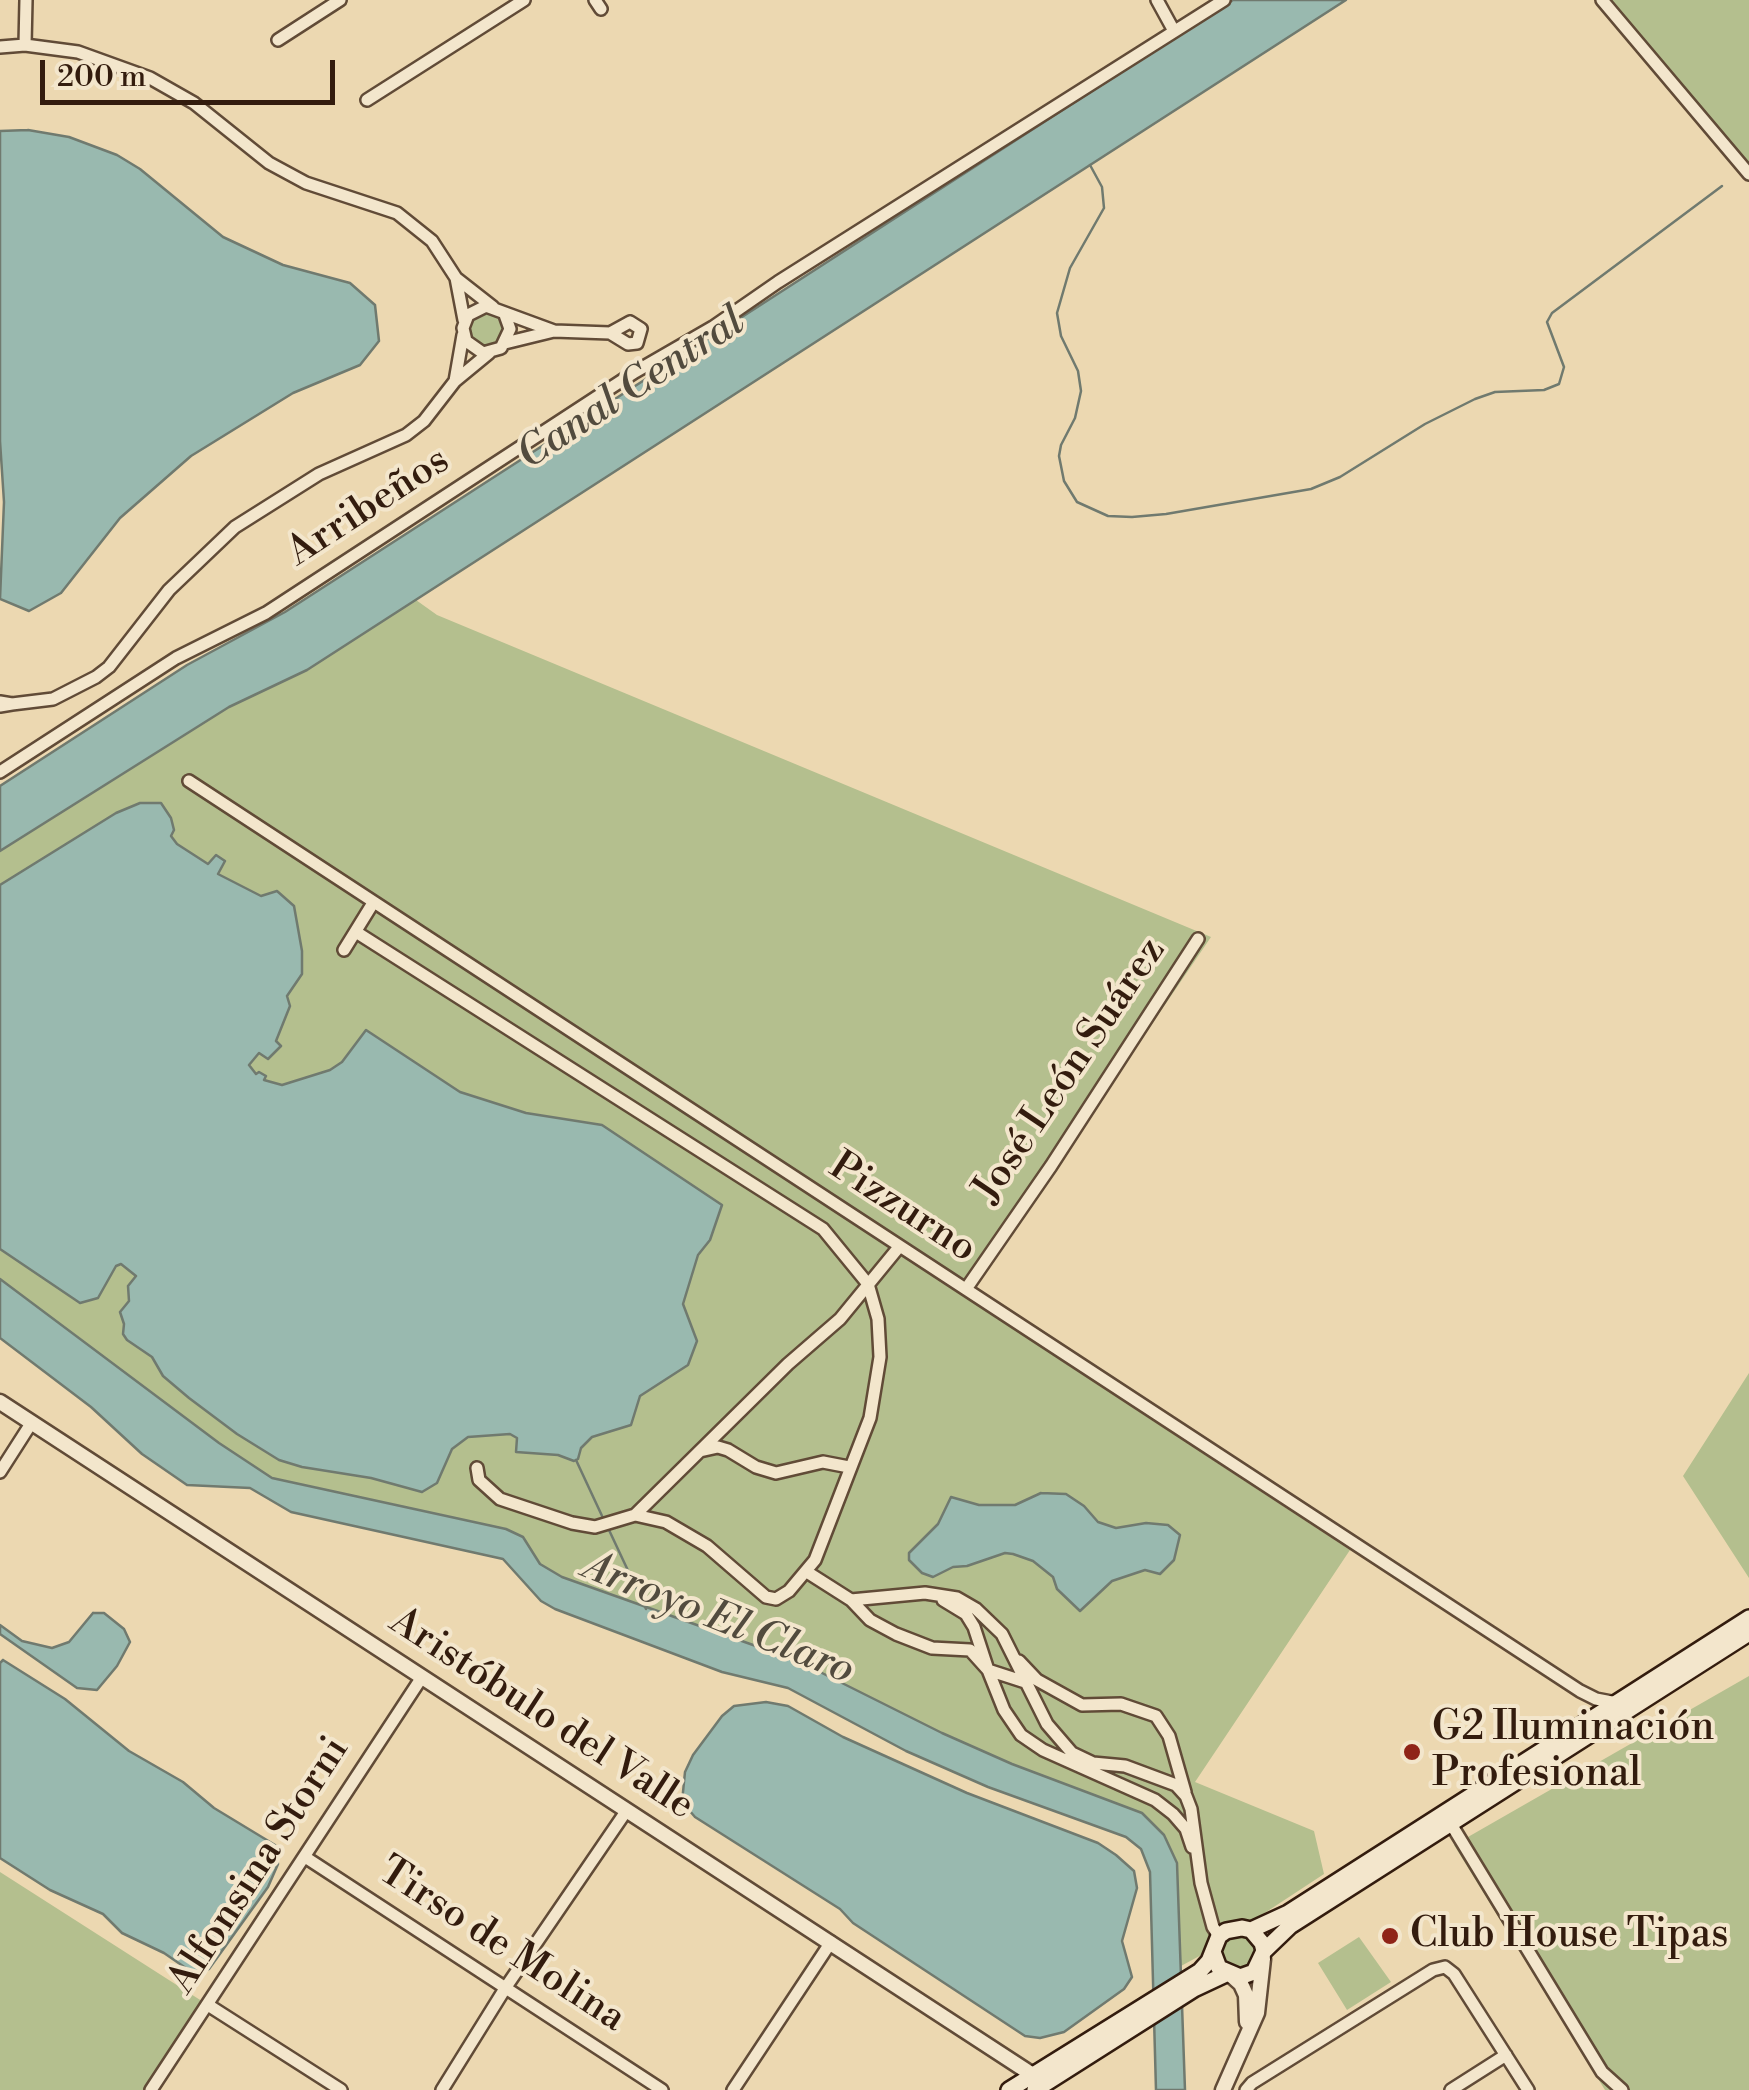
<!DOCTYPE html>
<meta charset="utf-8">
<style>
body{margin:0}
#map{position:relative;width:1749px;height:2090px;overflow:hidden;background:#ecd8b1;font-family:"Libre Bodoni",serif}
canvas{display:block}
.scale{position:absolute;left:40px;top:60px;width:295px;height:45px;box-sizing:border-box;border:5px solid #331c0e;border-top:0;padding-left:12px;font-size:30px;line-height:35px;white-space:nowrap;color:#331c0e;-webkit-text-stroke:8px #f3e6cc;paint-order:stroke}
</style>
<div id="map">
<canvas width="1749" height="2090"></canvas>
<div class="scale">200 m</div>
</div>
<script>
const g = document.querySelector('canvas').getContext('2d');
g.lineJoin = 'round';
function paint(path, color) { g.fillStyle = color; g.fill(path, 'evenodd'); }
const shape = rows => new Path2D(rows.map(r => 'M' + r).join(''));
function strokePath(path, color, width, dash) { g.strokeStyle = color; g.lineWidth = width; g.lineCap = dash ? 'butt' : 'round'; g.setLineDash(dash || []); g.stroke(path); }
function write(font, color, halo, rows, align = 'center') {
  g.font = font + ' "Libre Bodoni",serif'; g.lineWidth = 8; g.setLineDash([]); g.textBaseline = 'middle'; g.strokeStyle = halo; g.fillStyle = color; for (const [text, x, y, turn = 0] of rows) {
    g.save(); g.translate(x, y); g.rotate((+turn || 0) * Math.PI / 180); g.textAlign = isNaN(turn) ? turn : align; if (halo) g.strokeText(text, 0, 0); g.fillText(text, 0, 0); g.restore();
  }
}
paint(shape([
 [1608,0,1749,0,1749,165],
 [489,311,502,317,506,337,486,351,468,337,469,324,483,312],
 [416,600,437,615,1211,937,966,1298,1350,1550,1195,1782,1314,1831,1324,1874,1254,1920,1224,1923,1214,1932,1205,1953,1181,1966,1177,1863,1142,1813,1012,1764,942,1733,798,1661,562,1577,540,1564,523,1537,506,1529,272,1478,219,1443,0,1279,0,851,229,707,307,670],
 [1749,1373,1749,1578,1683,1476],
 [1749,1676,1749,2090,1605,2090,1454,1845],
 [0,1872,208,2005,151,2090,0,2090],
 [1232,1936,1245,1936,1258,1949,1249,1970,1225,1967,1220,1950],
 [1359,1937,1391,1982,1347,2010,1318,1963]
]), '#b4bf8e');
const water = shape([
 [1233,0,1346,0,307,670,229,707,0,851,0,786,187,665,285,612,1233,0],
 [28,130,69,137,117,155,140,169,223,237,283,265,350,283,375,305,379,341,360,365,293,393,191,456,120,518,61,593,29,611,0,599,4,502,0,441,0,131,28,130],
 [140,803,161,803,171,818,174,830,171,836,177,844,208,864,216,855,225,861,218,874,261,896,277,891,294,906,302,951,302,974,287,996,290,1006,276,1041,281,1046,268,1059,259,1053,249,1065,256,1074,259,1072,266,1076,264,1080,282,1085,330,1070,342,1062,366,1030,460,1092,526,1113,602,1125,722,1205,710,1240,698,1255,683,1304,697,1341,688,1365,640,1396,631,1425,592,1437,581,1448,578,1459,574,1461,558,1455,516,1452,517,1438,510,1434,468,1437,452,1449,437,1483,422,1492,371,1478,302,1467,279,1460,237,1434,189,1398,163,1376,152,1357,127,1340,123,1334,124,1324,120,1312,129,1301,128,1286,136,1276,121,1264,116,1266,98,1298,80,1303,0,1249,0,885,116,813,140,803],
 [0,1279,219,1443,272,1478,506,1529,523,1537,540,1564,562,1577,798,1661,942,1733,1012,1764,1142,1813,1164,1835,1177,1863,1185,2090,1156,2090,1150,1872,1141,1849,1126,1837,988,1787,906,1751,788,1688,722,1672,555,1609,541,1601,503,1559,291,1512,250,1488,187,1485,142,1454,91,1407,0,1338,0,1279],
 [1041,1493,1066,1494,1084,1506,1098,1522,1116,1528,1146,1523,1168,1525,1180,1535,1174,1560,1160,1574,1145,1570,1112,1581,1080,1611,1057,1589,1053,1577,1033,1561,1013,1554,1005,1553,967,1566,953,1567,933,1577,922,1573,909,1560,909,1553,938,1524,951,1497,979,1505,1015,1505,1041,1493],
 [93,1613,104,1613,124,1629,130,1642,117,1666,97,1690,77,1688,0,1634,0,1625,22,1641,52,1648,69,1642,93,1613],
 [3,1660,65,1699,129,1751,183,1782,214,1808,275,1845,278,1864,268,1887,209,1969,193,1973,164,1953,122,1933,103,1914,50,1890,0,1858,0,1663,3,1660],
 [766,1702,788,1706,843,1737,967,1793,1098,1843,1116,1855,1134,1871,1137,1888,1122,1941,1132,1977,1124,1989,1064,2032,1040,2038,1025,2036,853,1923,840,1909,695,1817,682,1802,685,1772,693,1755,722,1716,734,1706,766,1702]
]);
paint(water, '#99b9af');
strokePath(water, '#707a6f', 2.5);
strokePath(shape([
 [1090,165,1102,187,1104,208,1070,268,1057,313,1061,336,1078,371,1081,391,1075,418,1061,445,1059,456,1064,481,1077,502,1108,516,1132,517,1166,514,1311,489,1340,477,1425,424,1475,399,1495,392,1544,390,1559,384,1564,367,1547,322,1552,313,1722,186],
 [576,1460,603,1518],
 [609,1530,646,1609]
]), '#707a6f', 2.5);
const minor = shape([
 [595,0,601,9],
 [1157,0,1174,31],
 [1602,0,1749,174],
 [278,40,340,0],
 [25,45,26,0],
 [0,47,25,45,78,52,150,78,194,103,269,163,306,183,397,213,432,241,456,278],
 [367,100,524,0],
 [505,315,510,329,501,348,483,353,466,341,463,328,468,315,486,306,554,331,505,343],
 [464,320,456,278,493,307],
 [630,322,641,329,637,343,628,344,610,333,630,322],
 [554,331,610,333],
 [463,335,455,381,489,353],
 [0,702,12,704,0,706],
 [12,704,53,699,96,677,109,667,169,590,235,527,319,474,406,435,424,421,455,381],
 [0,772,176,658,266,613,635,372,713,327,778,282,1224,0],
 [189,781,1580,1691,1596,1699,1617,1703],
 [356,932,823,1229,868,1284,878,1319,880,1357,870,1418,815,1560,789,1591,776,1599,766,1597,707,1546,666,1522,635,1515],
 [344,950,373,903],
 [966,1289,1051,1166,1198,939],
 [700,1451,718,1447,728,1450,756,1467,776,1473,823,1462,849,1467],
 [477,1468,479,1480,500,1499,572,1523,595,1527,635,1515,788,1364,840,1319,899,1247],
 [0,1472,32,1422],
 [807,1572,851,1600,925,1593,957,1598,976,1609,1002,1634,1047,1724,1072,1753,1093,1763,1125,1766,1176,1785,1186,1796,1191,1809,1201,1883,1213,1927,1219,1936],
 [851,1600,870,1620,896,1634,932,1648,970,1650,988,1670,1004,1710,1021,1735,1043,1750,1155,1800,1173,1814,1186,1829,1192,1847],
 [943,1600,966,1614,974,1627,988,1670,1025,1682],
 [1019,1661,1037,1680,1082,1705,1121,1704,1156,1716,1169,1736,1185,1792],
 [1451,1824,1602,2072,1622,2090],
 [305,1857,662,2090],
 [208,2005,341,2090],
 [151,2090,422,1677],
 [442,2090,506,1987,627,1810],
 [733,2090,831,1942],
 [1246,2090,1252,2083,1433,1970,1445,1967,1454,1974,1528,2090],
 [1451,2090,1506,2055]
]);
const tertiary = shape([
 [0,1402,1042,2081],
 [1232,1976,1241,1984,1246,1995,1247,2022],
 [1223,2090,1257,2013,1263,1959]
]);
const secondary = shape([
 [1251,1930,1288,1913,1749,1618],
 [1264,1951,1290,1926,1749,1633],
 [1009,2090,1200,1971,1209,1961,1219,1936,1226,1931,1242,1928,1251,1930,1262,1943,1264,1951,1254,1972,1240,1977,1219,1968,1213,1952],
 [1035,2090,1194,1989,1226,1974]
]);
strokePath(minor, '#614b37', 16);
strokePath(tertiary, '#614b37', 19);
strokePath(secondary, '#331c0e', 20);
strokePath(minor, '#f3e6cc', 11);
strokePath(tertiary, '#f3e6cc', 14);
strokePath(secondary, '#f3e6cc', 15);
for (const [x, y, r, color] of [
 [1412,1752,10,"#8f2418"],
 [1390,1936,10,"#8f2418"]
]) { const dot = new Path2D(); dot.arc(x, y, r, 0, 2 * Math.PI); g.fillStyle = color; g.fill(dot); strokePath(dot, '#f3e6cc', 4); }
write('40px', '#331c0e', '#f3e6cc', [
 ["Arribeños",369,508,-33],
 ["José León Suárez",1071,1071,-56],
 ["Pizzurno",902,1209,33],
 ["Aristóbulo del Valle",541,1715,33],
 ["Alfonsina Storni",260,1866,-57],
 ["Tirso de Molina",501,1946,33]
]);
write('40px', '#331c0e', '#f3e6cc', [
 ["G2 Iluminación",1432,1729],
 ["Profesional",1432,1775],
 ["Club House Tipas",1410,1936]
], 'left');
write('italic 42px', '#524b3e', '#f3e6cc', [
 ["Canal Central",632,390,-33],
 ["Arroyo El Claro",718,1620,22]
]);
</script>
